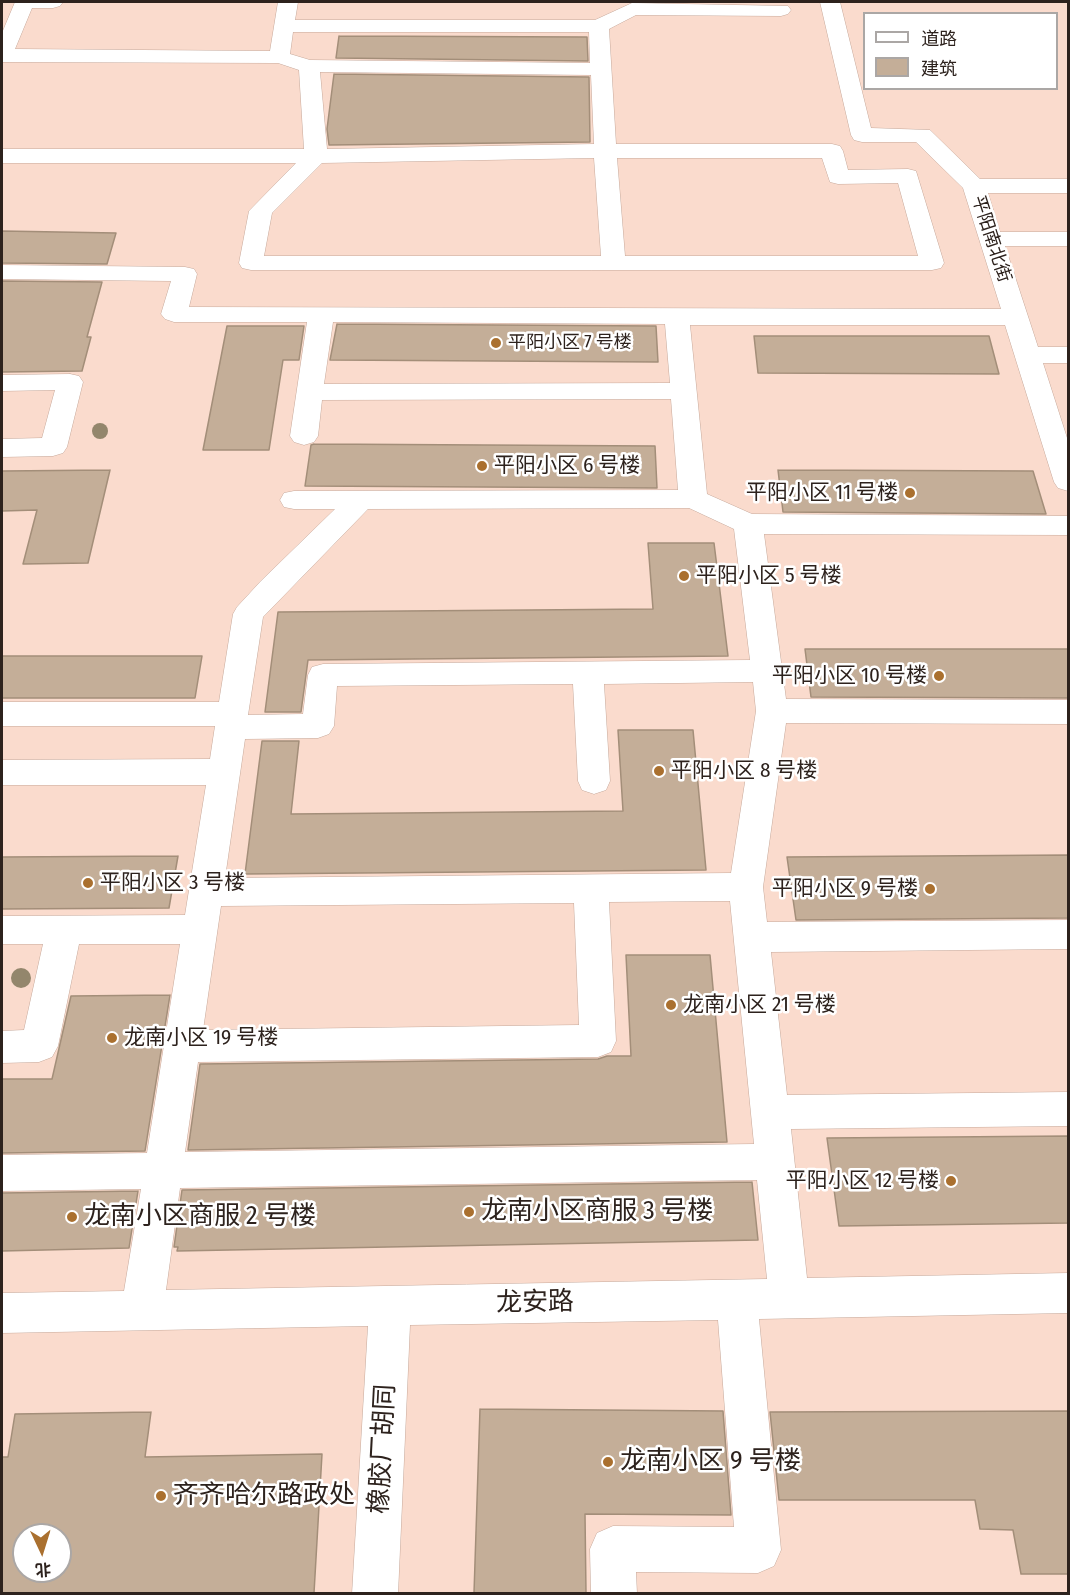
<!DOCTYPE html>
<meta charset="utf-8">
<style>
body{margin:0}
#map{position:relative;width:1070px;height:1595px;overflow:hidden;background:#fadbcd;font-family:"Fira Sans Condensed","Noto Sans SC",sans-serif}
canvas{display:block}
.frame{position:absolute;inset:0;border:3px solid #2d221d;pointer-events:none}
.legend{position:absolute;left:863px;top:12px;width:195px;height:78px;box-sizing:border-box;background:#fff;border:2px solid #aba7a5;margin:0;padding:8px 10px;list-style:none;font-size:18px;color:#2d221d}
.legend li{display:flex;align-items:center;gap:12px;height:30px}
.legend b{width:30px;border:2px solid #aba7a5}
.north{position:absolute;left:12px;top:1523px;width:60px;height:60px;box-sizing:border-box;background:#fff;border:2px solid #aba7a5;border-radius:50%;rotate:176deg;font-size:16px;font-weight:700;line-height:24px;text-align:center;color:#2d221d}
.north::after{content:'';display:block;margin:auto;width:21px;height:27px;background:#aa702f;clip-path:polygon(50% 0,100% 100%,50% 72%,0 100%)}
</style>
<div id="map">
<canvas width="1070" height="1595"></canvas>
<div class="frame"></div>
<ul class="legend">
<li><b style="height:8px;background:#fff"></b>道路</li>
<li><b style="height:16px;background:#c4ae98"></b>建筑</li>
</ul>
<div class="north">北</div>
</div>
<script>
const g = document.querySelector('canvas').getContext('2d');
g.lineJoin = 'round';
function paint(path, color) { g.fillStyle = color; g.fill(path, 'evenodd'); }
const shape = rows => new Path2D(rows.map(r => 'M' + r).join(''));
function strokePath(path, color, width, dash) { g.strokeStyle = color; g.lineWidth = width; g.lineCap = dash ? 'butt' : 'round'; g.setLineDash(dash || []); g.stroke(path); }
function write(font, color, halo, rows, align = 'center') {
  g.font = font + ' "Fira Sans Condensed","Noto Sans SC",sans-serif'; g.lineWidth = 5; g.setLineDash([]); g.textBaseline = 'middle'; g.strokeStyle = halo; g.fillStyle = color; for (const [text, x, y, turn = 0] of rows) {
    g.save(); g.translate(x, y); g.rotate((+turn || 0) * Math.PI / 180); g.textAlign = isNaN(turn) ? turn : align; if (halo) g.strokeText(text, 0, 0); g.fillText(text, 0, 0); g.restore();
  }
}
const building = shape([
 [339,36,587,37,588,61,336,58,339,36],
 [334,74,589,77,590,142,329,145,327,129,334,74],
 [2,231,116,233,107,264,2,263,2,231],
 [2,281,102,282,87,337,91,337,82,371,2,372,2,281],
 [337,324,656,326,658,362,330,360,337,324],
 [227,326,304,326,299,360,283,360,269,450,203,450,227,326],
 [754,336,989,336,999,374,758,373,754,336],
 [314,444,655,446,657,488,305,486,311,445,314,444],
 [110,470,88,563,23,564,37,510,2,511,2,471,110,470],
 [778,470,1033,471,1046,514,783,512,778,470],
 [648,543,714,543,728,656,308,660,301,712,265,712,278,612,653,609,648,543],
 [805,649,1068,649,1068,698,811,697,805,649],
 [2,656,202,656,195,698,2,698,2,656],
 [618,730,693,730,706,870,245,874,262,741,299,741,291,814,623,811,618,730],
 [1068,855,1068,918,796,920,787,857,1068,855],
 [178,856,169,908,2,909,2,857,178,856],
 [626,955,710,955,727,1142,188,1150,200,1064,598,1059,607,1056,631,1056,626,955],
 [170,995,145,1151,2,1153,2,1079,52,1079,71,996,170,995],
 [1068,1136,1068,1223,839,1226,827,1138,1068,1136],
 [752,1182,758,1240,177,1251,178,1247,174,1247,182,1190,752,1182],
 [138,1191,129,1248,2,1251,2,1193,138,1191],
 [480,1409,723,1411,731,1515,585,1514,586,1593,474,1593,480,1409],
 [1068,1411,1068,1574,1021,1574,1013,1530,980,1529,975,1500,779,1500,770,1412,1068,1411],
 [151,1412,145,1457,322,1454,314,1593,2,1593,2,1457,8,1457,15,1414,151,1412],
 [24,1535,60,1535,60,1571,24,1571,24,1535]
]);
paint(building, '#c4ae98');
strokePath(building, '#a38e79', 1.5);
const minor = shape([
 [15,2,63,2,60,6,53,8,32,8,15,49,270,51,278,2,298,2,295,20,595,20,632,3,788,6,791,10,788,14,781,16,636,15,609,29,616,144,832,144,840,146,843,151,848,170,908,169,916,171,944,263,941,268,932,270,251,270,242,268,239,263,249,211,296,163,2,163,2,149,304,149,299,70,278,63,2,62,2,33,15,2],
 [293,32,589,32,590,63,310,60,290,54,293,32],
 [320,72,591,75,594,144,327,149,320,72],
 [594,158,601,256,264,256,272,213,322,163,594,158],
 [617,158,822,158,830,182,838,184,898,183,918,256,625,256,617,158],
 [820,2,840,2,871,128,930,130,980,179,1068,179,1068,193,988,193,1000,232,1068,232,1068,246,1005,246,1038,347,1068,347,1068,363,1043,363,1068,441,1068,491,1058,488,1054,482,1005,325,690,325,707,494,752,514,1068,516,1068,535,764,534,786,699,1068,700,1068,724,786,723,763,887,767,922,1068,920,1068,949,771,952,787,1095,1068,1092,1068,1126,791,1129,807,1278,1068,1273,1068,1313,759,1319,781,1550,774,1566,758,1573,636,1572,637,1594,591,1594,590,1549,597,1533,613,1526,734,1527,718,1320,410,1325,398,1594,352,1594,368,1326,2,1333,2,1293,124,1291,141,1189,2,1191,2,1155,147,1153,180,944,79,944,58,1046,52,1057,39,1062,2,1063,2,1031,24,1030,43,944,2,944,2,916,185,915,206,785,2,785,2,760,210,759,215,726,2,726,2,702,219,702,233,614,237,607,261,581,335,509,294,509,284,507,280,500,284,493,294,491,678,490,671,399,322,400,318,436,314,442,304,445,294,442,290,436,307,322,174,322,165,319,161,314,171,281,2,279,2,265,185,267,194,269,197,274,189,307,1001,309,963,188,916,142,862,142,854,140,851,135,820,2],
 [333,322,665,324,670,383,324,384,333,322],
 [689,508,734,529,750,660,323,664,312,667,308,675,303,714,248,715,263,617,368,509,689,508],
 [753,682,756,711,731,873,225,878,245,739,318,738,329,734,334,726,337,686,573,684,578,781,582,790,594,794,606,790,610,781,604,684,753,682],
 [730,901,754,1144,185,1152,198,1062,598,1057,611,1052,616,1041,609,902,730,901],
 [574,903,579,1025,203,1030,221,906,574,903],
 [757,1180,767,1279,166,1290,180,1188,757,1180],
 [70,374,79,376,83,382,67,447,63,453,53,456,2,457,2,439,42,438,55,390,2,391,2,375,70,374]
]);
strokePath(minor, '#c6a99b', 1);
paint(minor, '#fff');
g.fillStyle = '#93866c';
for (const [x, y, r] of [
 [100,431,8],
 [21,978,10]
]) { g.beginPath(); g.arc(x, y, r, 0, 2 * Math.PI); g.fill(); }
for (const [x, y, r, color] of [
 [496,343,6,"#aa702f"],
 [482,466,6,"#aa702f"],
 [910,493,6,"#aa702f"],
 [684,576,6,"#aa702f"],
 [939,676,6,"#aa702f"],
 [659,771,6,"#aa702f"],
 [88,883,6,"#aa702f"],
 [930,889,6,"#aa702f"],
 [671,1005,6,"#aa702f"],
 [112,1038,6,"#aa702f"],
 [951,1181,6,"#aa702f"],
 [469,1212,6,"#aa702f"],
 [72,1217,6,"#aa702f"],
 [608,1462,6,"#aa702f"],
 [161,1496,6,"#aa702f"]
]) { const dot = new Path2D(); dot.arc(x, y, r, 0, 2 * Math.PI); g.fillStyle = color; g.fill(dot); strokePath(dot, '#fff', 2); }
write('18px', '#2d221d', '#fff', [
 ["平阳南北街",991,239,72]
]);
write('18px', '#2d221d', '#fff', [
 ["平阳小区 7 号楼",508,343]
], 'left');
write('21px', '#2d221d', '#fff', [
 ["平阳小区 6 号楼",494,466],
 ["平阳小区 11 号楼",898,493,"right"],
 ["平阳小区 5 号楼",696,576],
 ["平阳小区 10 号楼",927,676,"right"],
 ["平阳小区 8 号楼",671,771],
 ["平阳小区 3 号楼",100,883],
 ["平阳小区 9 号楼",918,889,"right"],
 ["龙南小区 21 号楼",683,1005],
 ["龙南小区 19 号楼",124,1038],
 ["平阳小区 12 号楼",939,1181,"right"]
], 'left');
write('26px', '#2d221d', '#fff', [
 ["龙南小区商服 3 号楼",481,1212],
 ["龙南小区商服 2 号楼",84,1217],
 ["龙南小区 9 号楼",620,1462],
 ["齐齐哈尔路政处",173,1496]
], 'left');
write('26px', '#2d221d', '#fff', [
 ["龙安路",535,1303,-1],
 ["橡胶厂胡同",383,1449,-87]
]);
</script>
